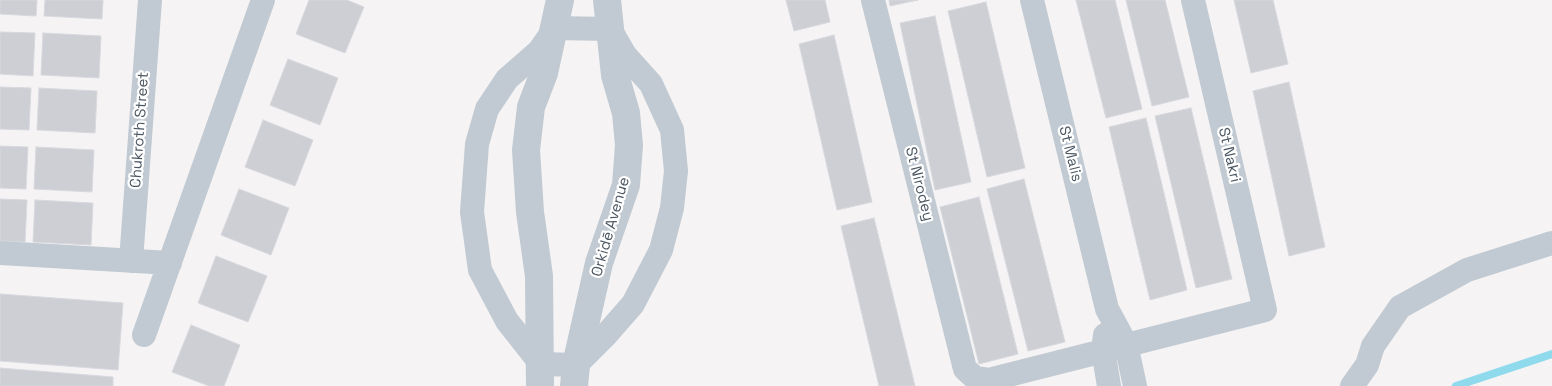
<!DOCTYPE html>
<meta charset="utf-8">
<style>
body{margin:0}
canvas{display:block;background:#f5f3f3}
</style>
<canvas width="1552" height="386"></canvas>
<script>
const g = document.querySelector('canvas').getContext('2d');
g.lineJoin = 'round';
const shape = rows => new Path2D(rows.map(r => 'M' + r).join(''));
function strokePath(path, color, width, dash) { g.strokeStyle = color; g.lineWidth = width; g.lineCap = dash ? 'butt' : 'round'; g.setLineDash(dash || []); g.stroke(path); }
function paint(path, color) { g.fillStyle = color; g.fill(path, 'evenodd'); }
function write(font, color, halo, rows, align = 'center') {
  g.font = font + ' "Space Grotesk",sans-serif'; g.lineWidth = 4.5; g.setLineDash([]); g.textBaseline = 'middle'; g.strokeStyle = halo; g.fillStyle = color; for (const [text, x, y, turn = 0] of rows) {
    g.save(); g.translate(x, y); g.rotate((+turn || 0) * Math.PI / 180); g.textAlign = isNaN(turn) ? turn : align; if (halo) g.strokeText(text, 0, 0); g.fillText(text, 0, 0); g.restore();
  }
}
strokePath(shape([
 [1456,386,1552,354]
]), '#90daee', 8);
const building = shape([
 [0,0,37,0,36,16,0,14,0,0],
 [45,0,103,0,102,19,44,16,45,0],
 [309,0,347,0,364,7,345,53,296,34,309,0],
 [786,0,825,0,830,22,794,31,786,0],
 [889,0,918,0,890,6,889,0],
 [1076,0,1115,0,1142,109,1106,118,1076,0],
 [1126,0,1165,0,1189,97,1152,106,1126,0],
 [1234,0,1273,0,1288,64,1251,73,1234,0],
 [986,2,1025,168,987,177,948,11,986,2],
 [935,16,971,182,935,190,900,23,935,16],
 [0,32,35,33,33,76,0,74,0,32],
 [43,33,101,36,99,78,41,75,43,33],
 [834,35,872,202,837,210,799,44,834,35],
 [288,59,338,78,320,125,270,105,288,59],
 [1289,82,1325,247,1289,256,1253,91,1289,82],
 [0,87,31,88,29,130,0,129,0,87],
 [39,88,97,91,95,133,37,130,39,88],
 [1191,108,1232,279,1196,288,1155,116,1191,108],
 [1146,118,1187,290,1150,300,1109,127,1146,118],
 [263,120,313,140,295,186,245,167,263,120],
 [0,146,28,147,26,189,0,188,0,146],
 [36,147,94,150,92,192,34,189,36,147],
 [1024,179,1065,342,1028,351,987,189,1024,179],
 [239,189,289,208,271,255,221,235,239,189],
 [979,197,1018,354,979,364,940,207,979,197],
 [0,199,27,200,25,242,0,241,0,199],
 [35,200,93,203,91,245,33,242,35,200],
 [874,218,915,386,879,386,841,226,874,218],
 [216,256,267,276,248,322,198,303,216,256],
 [0,294,123,303,118,370,0,361,0,294],
 [191,325,240,345,224,386,209,386,172,372,191,325],
 [0,368,113,377,113,386,0,386,0,368]
]);
paint(building, '#cdcfd5');
strokePath(building, '#d7d9de', 1);
strokePath(shape([
 [873,0,965,369,975,378,989,380,1265,310,1193,0],
 [1032,0,1107,309,1126,344,1135,386],
 [555,28,610,29,625,55,651,84,672,130,676,171,672,208,661,250,633,304,605,336,576,365,541,364,507,321,480,270,472,212,477,144,487,109,507,79,539,51,555,28],
 [0,253,170,263],
 [131,261,150,0],
 [144,335,263,0],
 [1105,335,1103,350,1109,386],
 [1352,386,1367,365,1373,346,1400,307,1467,270,1552,243]
]), '#c1cad2', 24);
strokePath(shape([
 [540,386,539,276,530,212,526,150,531,107,544,73,560,0],
 [574,386,576,365,599,263,626,185,629,145,626,113,615,75,607,0]
]), '#c1cad2', 28);
write('15px', '#4a5661', '#fff', [
 ["Chukroth Street",140,130,-86],
 ["St Malis",1070,154,76],
 ["St Nakri",1229,155,77],
 ["St Nirodey",919,184,76],
 ["Orkidē Avenue",611,227,-74]
]);
</script>
